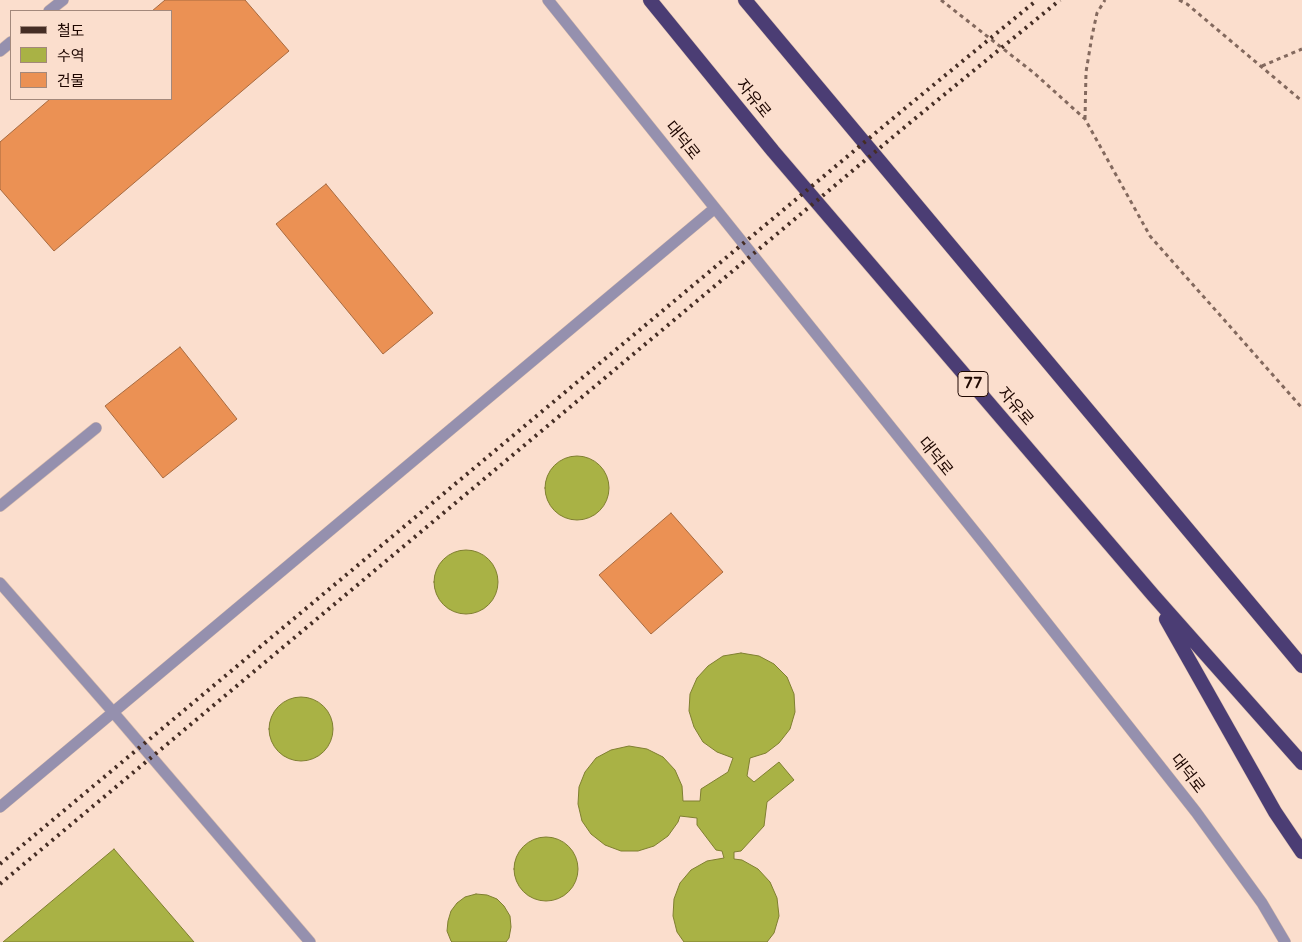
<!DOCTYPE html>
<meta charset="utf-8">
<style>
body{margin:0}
#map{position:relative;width:1302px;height:942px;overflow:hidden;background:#fbdecd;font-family:"Varela Round","Noto Sans KR",sans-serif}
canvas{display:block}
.legend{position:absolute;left:10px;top:10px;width:162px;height:90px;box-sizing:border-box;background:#fbdecd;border:1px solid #a3887b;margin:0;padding:6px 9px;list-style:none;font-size:15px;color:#1e0700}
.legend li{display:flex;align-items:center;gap:10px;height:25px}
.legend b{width:25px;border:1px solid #a3887b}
</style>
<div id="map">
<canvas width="1302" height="942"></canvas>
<ul class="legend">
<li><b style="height:6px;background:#452d24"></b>철도</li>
<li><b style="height:14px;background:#a9b245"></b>수역</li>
<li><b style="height:14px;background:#eb9154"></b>건물</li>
</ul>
</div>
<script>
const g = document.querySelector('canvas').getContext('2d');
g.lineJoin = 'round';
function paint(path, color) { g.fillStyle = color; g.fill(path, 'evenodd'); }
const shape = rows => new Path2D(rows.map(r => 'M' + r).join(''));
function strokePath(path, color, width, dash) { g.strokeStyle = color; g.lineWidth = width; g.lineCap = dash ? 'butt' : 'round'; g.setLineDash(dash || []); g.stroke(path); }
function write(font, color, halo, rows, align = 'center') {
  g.font = font + ' "Varela Round","Noto Sans KR",sans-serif'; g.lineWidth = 4.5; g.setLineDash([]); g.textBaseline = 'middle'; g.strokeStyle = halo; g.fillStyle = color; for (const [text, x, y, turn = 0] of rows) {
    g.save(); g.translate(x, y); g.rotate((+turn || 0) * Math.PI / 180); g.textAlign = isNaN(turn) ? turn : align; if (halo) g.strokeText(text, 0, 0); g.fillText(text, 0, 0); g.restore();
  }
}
const water = shape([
 '545 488a32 32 0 1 1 64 0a32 32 0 1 1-64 0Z',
 '434 582a32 32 0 1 1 64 0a32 32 0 1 1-64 0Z',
 [741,653,759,656,774,664,787,677,794,694,795,712,790,729,779,743,766,753,750,758,747,776,754,782,779,762,794,780,767,802,764,826,741,851,734,852,734,859,742,860,758,869,770,882,777,898,779,916,774,933,767,942,684,942,677,932,673,916,674,899,680,883,691,870,707,861,724,858,722,851,716,850,697,825,697,818,680,816,678,822,668,836,654,846,638,851,621,851,605,845,591,834,582,821,578,804,579,787,585,772,596,758,611,750,629,746,647,749,663,757,675,770,682,786,683,801,700,801,701,789,728,772,733,758,717,752,703,742,694,727,689,711,690,694,697,678,708,666,723,656,741,653],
 '269 729a32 32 0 1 1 64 0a32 32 0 1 1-64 0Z',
 '514 869a32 32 0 1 1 64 0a32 32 0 1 1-64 0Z',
 [114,849,194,942,3,942,114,849],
 [476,894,487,895,497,899,504,906,510,916,511,927,509,938,506,942,452,942,451,941,447,931,448,921,451,911,457,903,465,897,476,894]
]);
paint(water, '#a9b245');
strokePath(water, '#7f7f30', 1);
const building = shape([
 [165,0,245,0,289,51,54,251,0,189,0,142,50,99,171,99,171,11,152,11,165,0],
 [326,184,433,313,383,354,276,224,326,184],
 [180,347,237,419,163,478,105,406,180,347],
 [671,513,723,572,651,634,599,575,671,513]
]);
paint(building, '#eb9154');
strokePath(building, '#a86a3f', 1);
const service = shape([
 [548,0,987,547,1196,812,1262,903,1285,942],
 [49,11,63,0],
 [0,51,11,42],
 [0,506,96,428],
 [0,583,113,712,310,942],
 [0,807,715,208]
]);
const trunk = shape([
 [650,0,773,151,1153,595,1302,763],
 [745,0,1302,666],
 [1166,619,1275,812,1302,852]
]);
strokePath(service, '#d8bcac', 12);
strokePath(trunk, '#d8bcac', 15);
strokePath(shape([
 [941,0,1034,73,1085,119,1150,236,1302,408],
 [1179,0,1187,4,1302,101],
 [1262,66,1302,49],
 [1085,119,1086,72,1092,36,1097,13,1105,0]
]), '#83695e', 3, [4, 4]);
strokePath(service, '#9590ae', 11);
strokePath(trunk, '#4b3d74', 14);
strokePath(shape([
 [0,864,903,110,1037,0],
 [0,884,912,121,1060,0]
]), '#452d24', 4, [2.5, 5]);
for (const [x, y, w] of [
 [973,384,30]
]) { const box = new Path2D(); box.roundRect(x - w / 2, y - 12.5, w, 25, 4); g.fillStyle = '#fbdecd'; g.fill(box); strokePath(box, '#1e0700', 1); }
write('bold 15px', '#1e0700', null, [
 ["77",973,384]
]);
write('16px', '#1e0700', '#fbdecd', [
 ["자유로",753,99,51],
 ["대덕로",682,141,51],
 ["자유로",1015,407,49],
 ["대덕로",935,457,51],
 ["대덕로",1187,774,52]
]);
</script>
